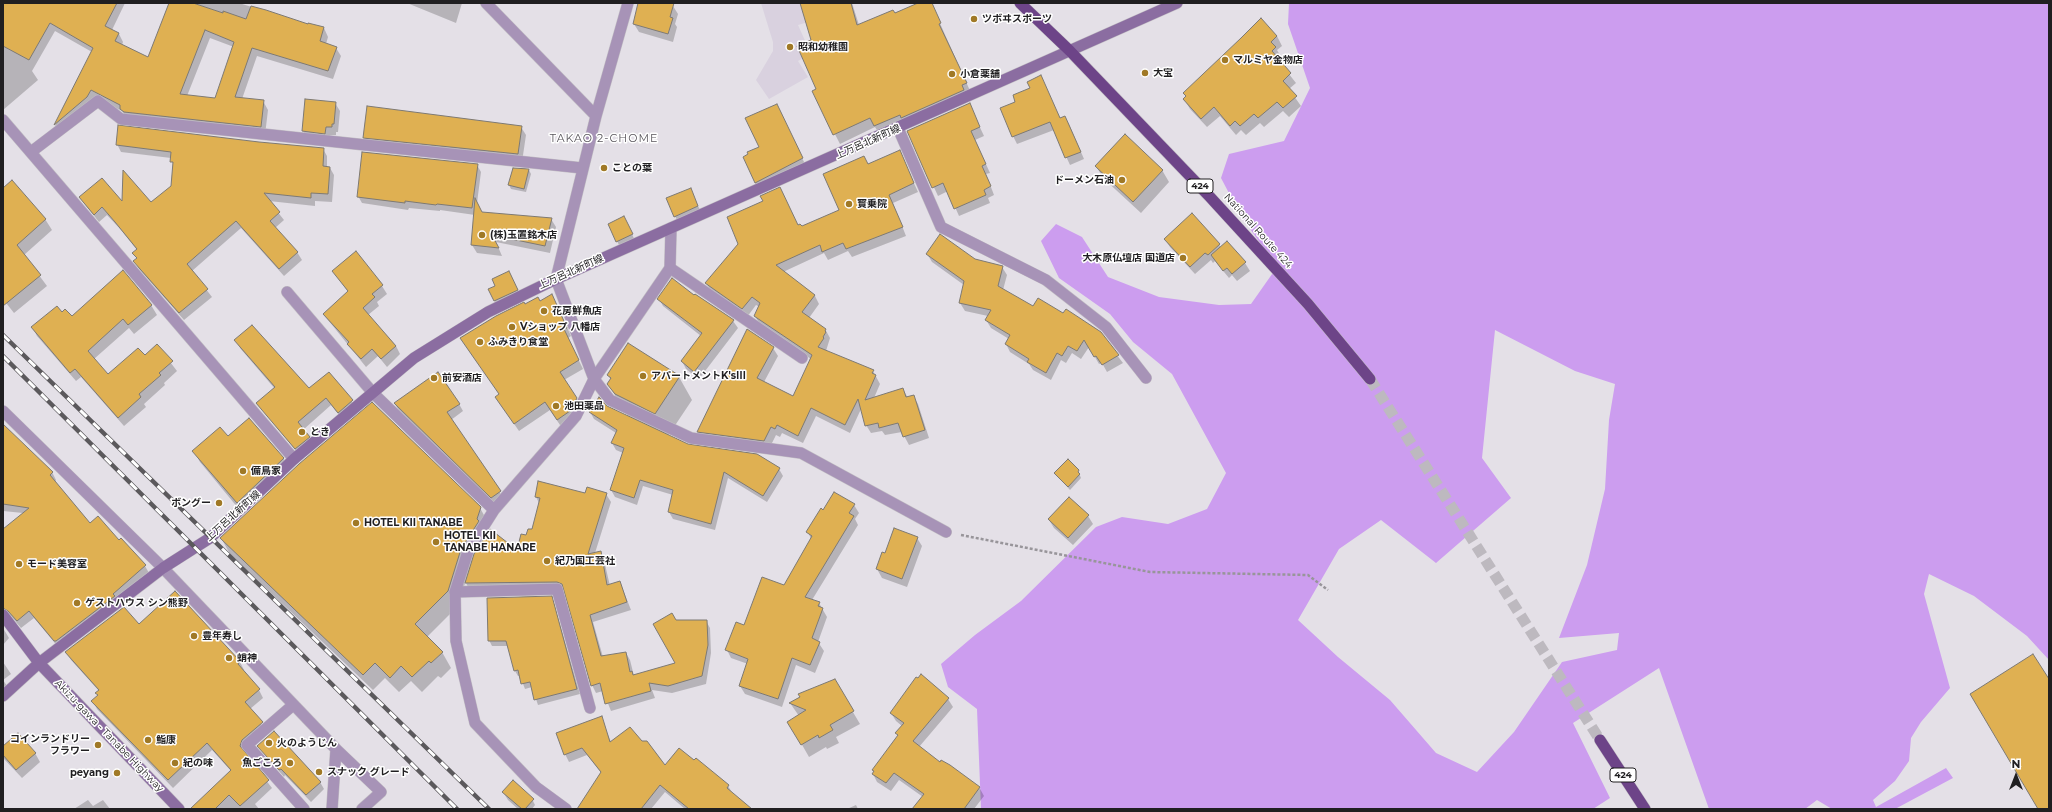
<!DOCTYPE html>
<meta charset="utf-8">
<style>
body{margin:0}
#map{position:relative;width:2052px;height:812px;overflow:hidden;background:#e4e0e7;font-family:Montserrat,sans-serif}
canvas{display:block}
.frame{position:absolute;inset:0;border:4px solid #201f21;pointer-events:none}
.north{position:absolute;left:1996px;top:756px;width:40px;height:40px;-webkit-text-stroke:3px #fff;paint-order:stroke;rotate:0deg;font-size:11px;font-weight:700;line-height:16px;text-align:center;color:#201f21}
.north::after{content:'';display:block;margin:auto;width:14px;height:18px;background:#201f21;clip-path:polygon(50% 0,100% 100%,50% 72%,0 100%)}
</style>
<div id="map">
<canvas width="2052" height="812"></canvas>
<div class="frame"></div>
<div class="north">N</div>
</div>
<script>
const g = document.querySelector('canvas').getContext('2d');
g.lineJoin = 'round';
function paint(path, color) { g.fillStyle = color; g.fill(path, 'evenodd'); }
const shape = rows => new Path2D(rows.map(r => 'M' + r).join(''));
function strokePath(path, color, width, dash) { g.strokeStyle = color; g.lineWidth = width; g.lineCap = dash ? 'butt' : 'round'; g.setLineDash(dash || []); g.stroke(path); }
function write(font, color, halo, rows, align = 'center') {
  g.font = font + ' Montserrat,"Noto Sans JP",sans-serif'; g.lineWidth = 3; g.setLineDash([]); g.textBaseline = 'middle'; g.strokeStyle = halo; g.fillStyle = color; for (const [text, x, y, turn = 0] of rows) {
    g.save(); g.translate(x, y); g.rotate((+turn || 0) * Math.PI / 180); g.textAlign = isNaN(turn) ? turn : align; if (halo) g.strokeText(text, 0, 0); g.fillText(text, 0, 0); g.restore();
  }
}
paint(shape([
 [761,3,851,3,852,9,798,25,811,54,798,61,808,77,769,99,756,80,773,51,773,42]
]), '#d9d1df');
paint(shape([
 [1289,3,2049,3,2049,660,2027,636,1974,596,1929,574,1924,594,1950,688,1921,722,1911,738,1909,761,1895,781,1873,800,1876,807,1946,768,1953,778,1895,809,1832,809,1817,800,1805,809,1709,809,1659,668,1573,723,1610,798,1593,809,981,809,977,709,948,687,941,664,975,635,1021,601,1096,527,1122,517,1168,524,1207,509,1226,473,1172,374,1133,342,1110,314,1059,278,1041,241,1056,224,1082,237,1108,277,1159,297,1219,305,1251,304,1277,267,1241,216,1221,178,1229,154,1284,141,1310,88,1288,24],
 [1495,330,1575,371,1615,384,1609,420,1605,489,1587,565,1559,638,1619,633,1617,650,1562,662,1514,732,1477,772,1436,753,1390,700,1338,657,1298,620,1339,549,1381,520,1436,563,1511,498,1482,458]
]), '#cc9def');
paint(shape([
 [3,3,125,3,112,30,119,34,123,42,122,45,148,59,169,3,239,3,309,25,324,28,328,37,326,44,336,48,341,56,333,79,257,56,242,99,263,101,268,110,265,135,126,117,122,111,95,98,60,132,55,125,92,52,55,31,32,71,38,80,3,110],
 [210,38,234,47,216,99,187,96],
 [407,3,462,3,456,23],
 [639,3,663,3,673,6,678,14,675,24,677,27,673,42,639,32,634,24],
 [802,3,852,3,859,25,923,3,931,3,971,93,880,135,875,127,840,144,813,91,817,89,812,40],
 [1277,36,1282,46,1277,50,1281,57,1278,60,1296,83,1289,89,1301,106,1289,117,1283,111,1264,127,1260,123,1246,135,1241,130,1236,135,1220,116,1207,127,1190,109,1184,99,1186,97,1184,93],
 [1041,77,1060,119,1065,117,1069,124,1084,159,1070,165,1054,130,1017,144,1013,136,1031,89],
 [335,103,340,111,338,132,336,132,336,135,330,135,329,141,308,139,303,131],
 [969,104,984,136,975,140,990,173,986,174,994,195,988,198,990,203,959,216,948,191,938,196,908,131],
 [779,110,805,164,758,188,755,183,760,147],
 [521,127,526,135,522,162,369,146,364,138],
 [259,143,323,149,327,156,327,167,330,168,334,175,332,202,315,201,315,206,269,201,284,220,275,228,297,252,302,260,284,276,241,228,192,271,212,297,184,320,139,269,135,261,137,259,134,253,137,250,121,230,107,215,99,222,80,198,123,204,151,204,172,187,174,166,171,158,121,152,117,144],
 [899,151,918,192,893,203,906,236,852,257,848,251,828,260,824,253,783,272,815,296,819,304,809,318,825,329,830,338,826,351,873,371,880,384,874,398,903,389,908,398,913,396,918,404,929,438,909,445,902,432,885,435,882,431,871,433,866,425,861,409,850,433,816,416,803,443,782,433,780,437,776,435,769,449,702,440,698,432,773,348,778,356,764,382,794,397,811,359,760,325,755,316,760,307,756,305,747,317,711,291,706,283,740,244,764,202,780,188,798,226,801,227,841,210,868,165],
 [477,165,481,172,477,203,482,213,551,219,556,227,550,253,496,242,502,256,477,253,472,245,475,215,440,210,440,211,409,208,408,210,362,203,358,196],
 [1096,166,1162,170,1169,182,1141,213,1103,178],
 [513,169,529,170,531,174,526,192,511,189,509,185],
 [3,190,45,219,52,230,24,255,47,286,14,313,3,299],
 [692,193,700,210,677,220,675,216],
 [628,225,636,243,621,249,617,241],
 [1165,239,1219,244,1221,248,1245,263,1250,271,1237,281,1232,275,1229,278,1215,261,1213,263,1211,260,1195,274,1170,247],
 [927,254,975,260,1002,267,1007,275,1003,290,1033,308,1064,314,1100,333,1123,363,1107,372,1102,363,1099,364,1089,347,1081,359,1072,353,1066,363,1061,360,1051,380,1033,370,1029,364,1010,352,1006,344,1009,339,991,328,986,320,988,316,965,311,960,303,964,285,932,262],
 [333,271,382,286,387,294,377,302,379,306,368,315,396,346,400,354,387,367,378,356,366,367,324,315,348,292],
 [509,272,522,298,499,309,489,289,497,286],
 [695,296,733,321,738,328,699,379,686,369,682,361,701,336,663,306,659,299],
 [540,302,556,303,571,336,568,338,583,369,564,380,581,407,562,428,550,410,519,431,501,405,500,395,461,339,525,305],
 [151,305,157,315,134,334,129,328,94,359,108,376,145,356,157,345,177,371,164,383,165,385,144,404,146,407,124,426,81,377,76,381,37,336,32,327,62,313,72,317],
 [236,340,309,390,329,373,357,408,343,420,331,405,303,430,313,445,300,456,258,403,275,389,240,348],
 [608,375,679,377,692,400,668,436,688,445,779,469,783,476,767,502,728,478,715,530,673,519,669,512,673,495,643,486,637,505,615,497,611,490,623,453,616,450,612,443,616,433,594,419,590,412,606,407,629,418,608,384,611,380],
 [395,404,459,404,463,411,451,420,504,499,496,504,399,411],
 [249,419,284,459,290,470,243,514,200,462,194,451,228,438],
 [3,426,52,472,56,480,55,482,90,524,119,541,145,566,149,573,59,648,34,618,21,628,11,616,3,617,3,530,23,513,3,511],
 [1078,471,1081,478,1070,490,1055,473],
 [586,494,606,494,611,502,595,553,600,552,604,560,610,586,620,582,631,610,593,622,603,657,626,653,630,660,634,676,676,664,676,621,706,621,710,628,711,653,706,684,672,693,652,690,655,698,611,711,603,691,596,693,592,685,565,590,470,591,466,583,473,560,457,607,427,637,442,652,451,668,441,678,438,676,422,692,411,681,399,692,385,678,373,690,230,554,221,538,480,508,489,524,485,534,487,536,518,552,532,530,539,503,536,497],
 [854,505,859,513,855,519,858,525,812,600,819,603,827,617,818,642,824,651,815,673,796,665,782,707,745,694,740,686,748,664,731,658,727,650,744,626,784,587,811,539,808,532,824,511],
 [1088,516,1093,524,1073,545,1054,528,1049,520],
 [917,538,922,546,907,587,882,578,877,569,883,553,885,554],
 [551,597,554,603,580,694,538,705,532,687,525,689,520,676,518,676,515,671,509,646,492,646,489,640],
 [139,626,240,662,244,670,243,671,259,690,263,698,250,709,266,731,247,748,245,753,272,788,255,804,259,809,191,809,231,771,212,750,173,788,97,709,93,701,98,696,97,693,99,691,71,660,66,652],
 [3,628,9,638,3,645],
 [3,662,11,674,3,680,7,686,3,688],
 [834,680,860,724,836,737,839,743,827,749,826,747,809,757,789,722,799,716,790,703],
 [948,699,953,707,919,747,940,763,979,787,984,796,974,809,915,809,923,797,899,780,891,791,877,782,873,774,898,736,896,733,902,726,896,721,891,713],
 [601,718,611,742,665,766,728,786,733,794,750,809,685,809,665,792,651,809,578,809,602,774,587,755,569,762,565,754],
 [258,746,320,782,324,789,311,802,285,775,284,777],
 [3,748,35,753,40,762,22,778,4,759],
 [503,792,531,797,535,805,532,809,518,809,508,800],
 [88,800,93,806,103,800,110,809,74,809],
 [856,805,858,809,847,809]
]), '#0003');
const building = shape([
 [3,3,117,3,105,26,119,33,115,41,148,57,169,3,193,3,223,13,223,11,246,19,251,6,266,10,308,24,308,23,324,27,320,41,337,47,328,71,252,48,235,97,264,100,261,127,124,112,120,109,120,105,91,90,87,97,54,125,93,48,50,23,29,60,3,46,3,3],
 [205,30,234,42,215,98,180,94,205,30],
 [638,3,674,3,670,17,673,18,668,34,633,24,638,3],
 [800,3,851,3,857,25,893,10,895,13,918,3,932,3,941,23,939,24,967,83,962,85,964,90,901,118,900,115,874,126,870,118,833,135,812,91,816,89,797,46,811,40,800,3],
 [1261,18,1277,36,1271,42,1276,47,1272,51,1291,73,1283,81,1297,96,1283,108,1277,102,1258,118,1254,114,1240,126,1235,121,1230,126,1214,107,1201,119,1183,99,1186,96,1183,93,1241,38,1261,18],
 [1041,75,1060,118,1065,116,1081,152,1065,158,1050,122,1012,137,1000,108,1015,102,1013,95,1030,88,1027,82,1041,75],
 [305,99,336,102,334,124,332,124,332,127,326,127,325,134,302,131,305,99],
 [970,103,980,127,971,131,986,164,982,166,991,186,984,190,986,195,954,209,943,183,932,188,907,131,970,103],
 [777,104,803,158,755,183,743,157,748,154,747,152,759,147,745,118,777,104],
 [367,106,522,126,518,154,363,138,367,106],
 [118,125,259,142,324,148,323,166,330,167,328,194,311,193,311,198,264,193,280,212,270,221,298,252,279,269,236,221,187,264,208,289,179,313,133,261,137,258,132,253,137,249,115,222,102,207,94,215,79,197,102,178,122,201,123,170,151,202,171,186,173,162,170,162,171,152,116,145,118,125],
 [1125,134,1163,170,1133,202,1095,166,1125,134],
 [900,150,914,183,889,195,903,227,846,249,843,243,822,252,820,245,776,265,815,295,802,312,826,329,825,331,826,332,823,337,824,338,818,347,874,370,872,373,876,375,865,400,903,388,906,397,914,395,925,430,903,437,898,423,879,428,878,423,865,426,858,399,845,425,811,408,798,436,777,425,775,429,771,427,764,441,697,432,747,329,774,347,757,378,793,396,812,355,754,316,760,303,752,297,742,309,705,283,738,244,727,217,763,201,760,196,780,187,798,225,800,224,802,226,839,210,823,174,864,156,868,164,900,150],
 [362,152,478,164,472,208,437,204,436,205,405,201,405,203,357,197,362,152],
 [513,168,529,169,524,189,508,185,513,168],
 [12,180,46,219,17,245,41,275,3,306,3,188,12,180],
 [691,188,698,206,674,217,666,198,691,188],
 [475,198,482,212,552,218,545,246,492,235,499,248,471,245,475,198],
 [1192,213,1220,244,1208,255,1205,253,1190,267,1164,239,1192,213],
 [624,216,633,234,616,242,608,224,624,216],
 [940,234,975,259,1003,266,998,286,1033,306,1038,298,1063,313,1066,309,1101,332,1119,355,1102,365,1096,356,1094,357,1084,340,1077,351,1068,346,1062,356,1057,353,1046,373,1027,362,1029,359,1005,344,1010,335,985,320,991,310,959,303,964,281,926,254,940,234],
 [1227,241,1246,262,1232,274,1227,268,1223,271,1211,255,1227,241],
 [356,251,383,285,372,294,375,297,363,308,396,346,381,359,372,349,361,359,347,344,349,342,323,314,348,291,332,271,356,251],
 [123,270,152,305,128,325,123,319,88,351,108,374,138,348,145,355,157,344,173,361,159,373,161,375,139,394,141,397,118,418,75,369,70,373,31,327,57,306,62,312,65,309,72,316,123,270],
 [509,271,518,290,494,301,488,289,495,286,492,279,509,271],
 [672,278,694,295,695,294,734,320,694,372,681,361,702,333,657,299,672,278],
 [552,294,567,328,564,329,579,360,560,372,577,398,570,411,557,420,545,402,514,424,495,397,499,394,460,338,496,316,524,302,525,304,538,297,540,301,552,294],
 [252,325,309,388,329,372,353,400,338,413,326,398,298,422,310,437,295,449,256,403,275,387,234,340,252,325],
 [628,343,680,376,655,414,615,394,607,384,611,378,607,375,628,343],
 [438,372,460,404,447,412,501,491,491,498,394,403,438,372],
 [599,397,607,406,688,444,757,454,780,468,763,496,724,472,711,524,668,512,673,490,640,480,634,498,610,490,624,448,611,443,617,430,589,412,599,397],
 [372,402,481,507,477,519,479,521,461,549,448,591,415,624,443,652,431,663,429,661,412,677,401,666,390,678,375,663,363,675,220,538,299,464,372,402],
 [249,418,284,458,237,503,192,451,220,427,228,436,249,418],
 [3,424,53,472,50,475,90,523,98,516,119,540,121,538,146,565,113,594,115,596,56,641,54,641,29,611,17,621,8,611,3,608,3,529,29,508,3,504,3,424],
 [1068,459,1079,470,1078,472,1080,474,1068,487,1054,473,1068,459],
 [538,481,585,493,587,487,607,493,588,554,601,551,607,585,620,581,627,602,590,615,601,656,626,652,630,672,632,671,633,675,675,663,653,624,672,613,676,620,707,620,708,645,702,676,668,686,649,683,651,691,605,704,600,683,591,686,562,584,557,582,465,583,474,554,490,529,517,550,521,534,526,535,528,529,532,529,540,498,535,497,538,481],
 [834,492,855,504,849,513,854,516,805,597,820,602,818,606,823,608,812,638,820,642,810,665,792,658,778,699,739,686,748,659,725,650,736,622,744,625,762,577,784,585,812,536,806,532,821,508,823,510,834,492],
 [1069,497,1089,515,1068,538,1048,519,1069,497],
 [894,528,918,537,902,579,876,569,882,552,885,553,894,528],
 [175,591,240,661,238,664,260,689,245,702,263,722,242,740,240,746,269,780,240,806,229,795,215,809,190,809,231,770,207,743,168,780,91,701,98,695,95,693,99,690,65,652,124,607,139,624,175,591],
 [552,596,577,689,534,700,530,682,521,684,518,670,514,671,506,641,488,641,487,598,552,596],
 [2033,654,2049,679,2049,809,2038,809,1970,694,2033,654],
 [921,674,949,698,913,741,940,762,941,760,950,765,980,787,964,809,912,809,924,794,894,773,886,783,872,774,874,771,872,770,898,735,895,733,904,723,890,713,916,677,918,678,921,674],
 [835,679,854,711,830,725,833,730,819,738,818,735,801,745,787,722,806,710,789,703,800,697,798,694,835,679],
 [602,716,610,742,630,727,642,741,647,741,665,765,679,748,694,760,696,758,729,785,727,788,752,809,689,809,660,785,641,809,577,809,601,772,582,748,564,755,556,733,602,716],
 [274,731,321,782,306,795,281,769,279,770,257,746,274,731],
 [18,733,36,753,16,770,3,755,3,746,18,733],
 [513,780,534,799,525,809,522,809,502,792,513,780]
]);
paint(building, '#dfb052');
strokePath(building, '#7d7973', 1);
strokePath(shape([
 [1370,379,1600,740]
]), '#bdb9bf', 11, [11, 5.5]);
const service = shape([
 [898,128,941,227,1046,280,1106,327,1146,378],
 [670,268,802,358],
 [3,411,163,568],
 [455,592,557,589,590,708]
]);
const minor = shape([
 [486,3,596,116],
 [628,3,596,116,556,279,594,379,610,400,691,438,801,453,946,532],
 [3,120,294,459],
 [31,152,98,101,121,119,582,168],
 [287,292,373,393,494,510],
 [163,568,336,749,332,809],
 [293,705,247,745,304,809],
 [336,749,381,792,362,809],
 [566,809,536,787,475,723,456,641,455,592,468,551,494,510,576,416,594,379,670,268,671,228]
]);
const secondary = shape([
 [3,615,39,663,179,809],
 [3,696,39,663,163,568,210,538,294,459,414,358,488,312,556,279,1177,3]
]);
const trunk = shape([
 [1020,3,1070,51,1210,197,1308,304,1370,379],
 [1600,740,1645,809]
]);
strokePath(service, '#c1bdc3', 12);
strokePath(minor, '#c1bdc3', 12);
strokePath(secondary, '#c1bdc3', 12);
strokePath(trunk, '#c1bdc3', 12);
strokePath(shape([
 [961,535,1150,572,1308,575,1328,590]
]), '#98959a', 2.5, [3, 2]);
strokePath(service, '#a793b7', 11);
strokePath(minor, '#a793b7', 11);
strokePath(secondary, '#8b6da1', 11);
strokePath(trunk, '#6d4488', 11);
const rail = shape([
 [3,335,489,809],
 [3,356,457,809]
]);
strokePath(rail, '#5b595c', 4.5);
strokePath(rail, '#fff', 3, [9]);
for (const [x, y, r, color] of [
 [974,19,4,"#a07926"],
 [790,47,4,"#a07926"],
 [1225,60,4,"#a07926"],
 [1145,73,4,"#a07926"],
 [952,74,4,"#a07926"],
 [604,168,4,"#a07926"],
 [1122,180,4,"#a07926"],
 [849,204,4,"#a07926"],
 [482,235,4,"#a07926"],
 [1183,258,4,"#a07926"],
 [544,311,4,"#a07926"],
 [512,327,4,"#a07926"],
 [480,342,4,"#a07926"],
 [643,376,4,"#a07926"],
 [434,378,4,"#a07926"],
 [556,406,4,"#a07926"],
 [302,432,4,"#a07926"],
 [243,471,4,"#a07926"],
 [219,503,4,"#a07926"],
 [356,523,4,"#a07926"],
 [436,542,4,"#a07926"],
 [547,561,4,"#a07926"],
 [19,564,4,"#a07926"],
 [77,603,4,"#a07926"],
 [194,636,4,"#a07926"],
 [229,658,4,"#a07926"],
 [148,740,4,"#a07926"],
 [269,743,4,"#a07926"],
 [98,745,4,"#a07926"],
 [175,763,4,"#a07926"],
 [290,763,4,"#a07926"],
 [319,772,4,"#a07926"],
 [117,773,4,"#a07926"]
]) { const dot = new Path2D(); dot.arc(x, y, r, 0, 2 * Math.PI); g.fillStyle = color; g.fill(dot); strokePath(dot, '#fff', 1.5); }
for (const [x, y, w] of [
 [1200,186,26],
 [1623,775,26]
]) { const box = new Path2D(); box.roundRect(x - w / 2, y - 7, w, 14, 3); g.fillStyle = '#fff'; g.fill(box); strokePath(box, '#201f21', 1); }
write('bold 9px', '#201f21', null, [
 ["424",1200,186],
 ["424",1623,775]
]);
write('bold 10px', '#201f21', '#fff', [
 ["ツボヰスポーツ",982,19],
 ["昭和幼稚園",798,47],
 ["マルミヤ金物店",1233,60],
 ["大宝",1153,73],
 ["小倉薬舗",960,74],
 ["ことの葉",612,168],
 ["ドーメン石油",1114,180,"right"],
 ["寳乗院",857,204],
 ["(株)玉置銘木店",490,235],
 ["大木原仏壇店 国道店",1175,258,"right"],
 ["花房鮮魚店",552,311],
 ["Vショップ 八幡店",520,327],
 ["ふみきり食堂",488,342],
 ["アパートメントK'sⅢ",651,376],
 ["前安酒店",442,378],
 ["池田薬品",564,406],
 ["とき",310,432],
 ["備鳥家",251,471],
 ["ボングー",211,503,"right"],
 ["HOTEL KII TANABE",364,523],
 ["HOTEL KII",444,536],
 ["TANABE HANARE",444,548],
 ["紀乃国工芸社",555,561],
 ["モード美容室",27,564],
 ["ゲストハウス シン熊野",85,603],
 ["豊年寿し",202,636],
 ["蛸神",237,658],
 ["コインランドリー",90,739,"right"],
 ["フラワー",90,751,"right"],
 ["鮨康",156,740],
 ["火のようじん",277,743],
 ["紀の味",183,763],
 ["魚ごころ",282,763,"right"],
 ["スナック グレード",327,772],
 ["peyang",109,773,"right"]
], 'left');
write('10px', '#201f21', '#fff', [
 ["上万呂北新町線",868,142,-24],
 ["National Route 424",1258,231,48],
 ["上万呂北新町線",571,272,-24],
 ["上万呂北新町線",233,516,-42],
 ["Akizu-gawa - Tanabe Highway",109,736,46]
]);
g.letterSpacing = '1px';
write('11px', '#58555b', '#fff', [
 ["TAKAO 2-CHOME",604,139]
]);
g.letterSpacing = '0px';
</script>
